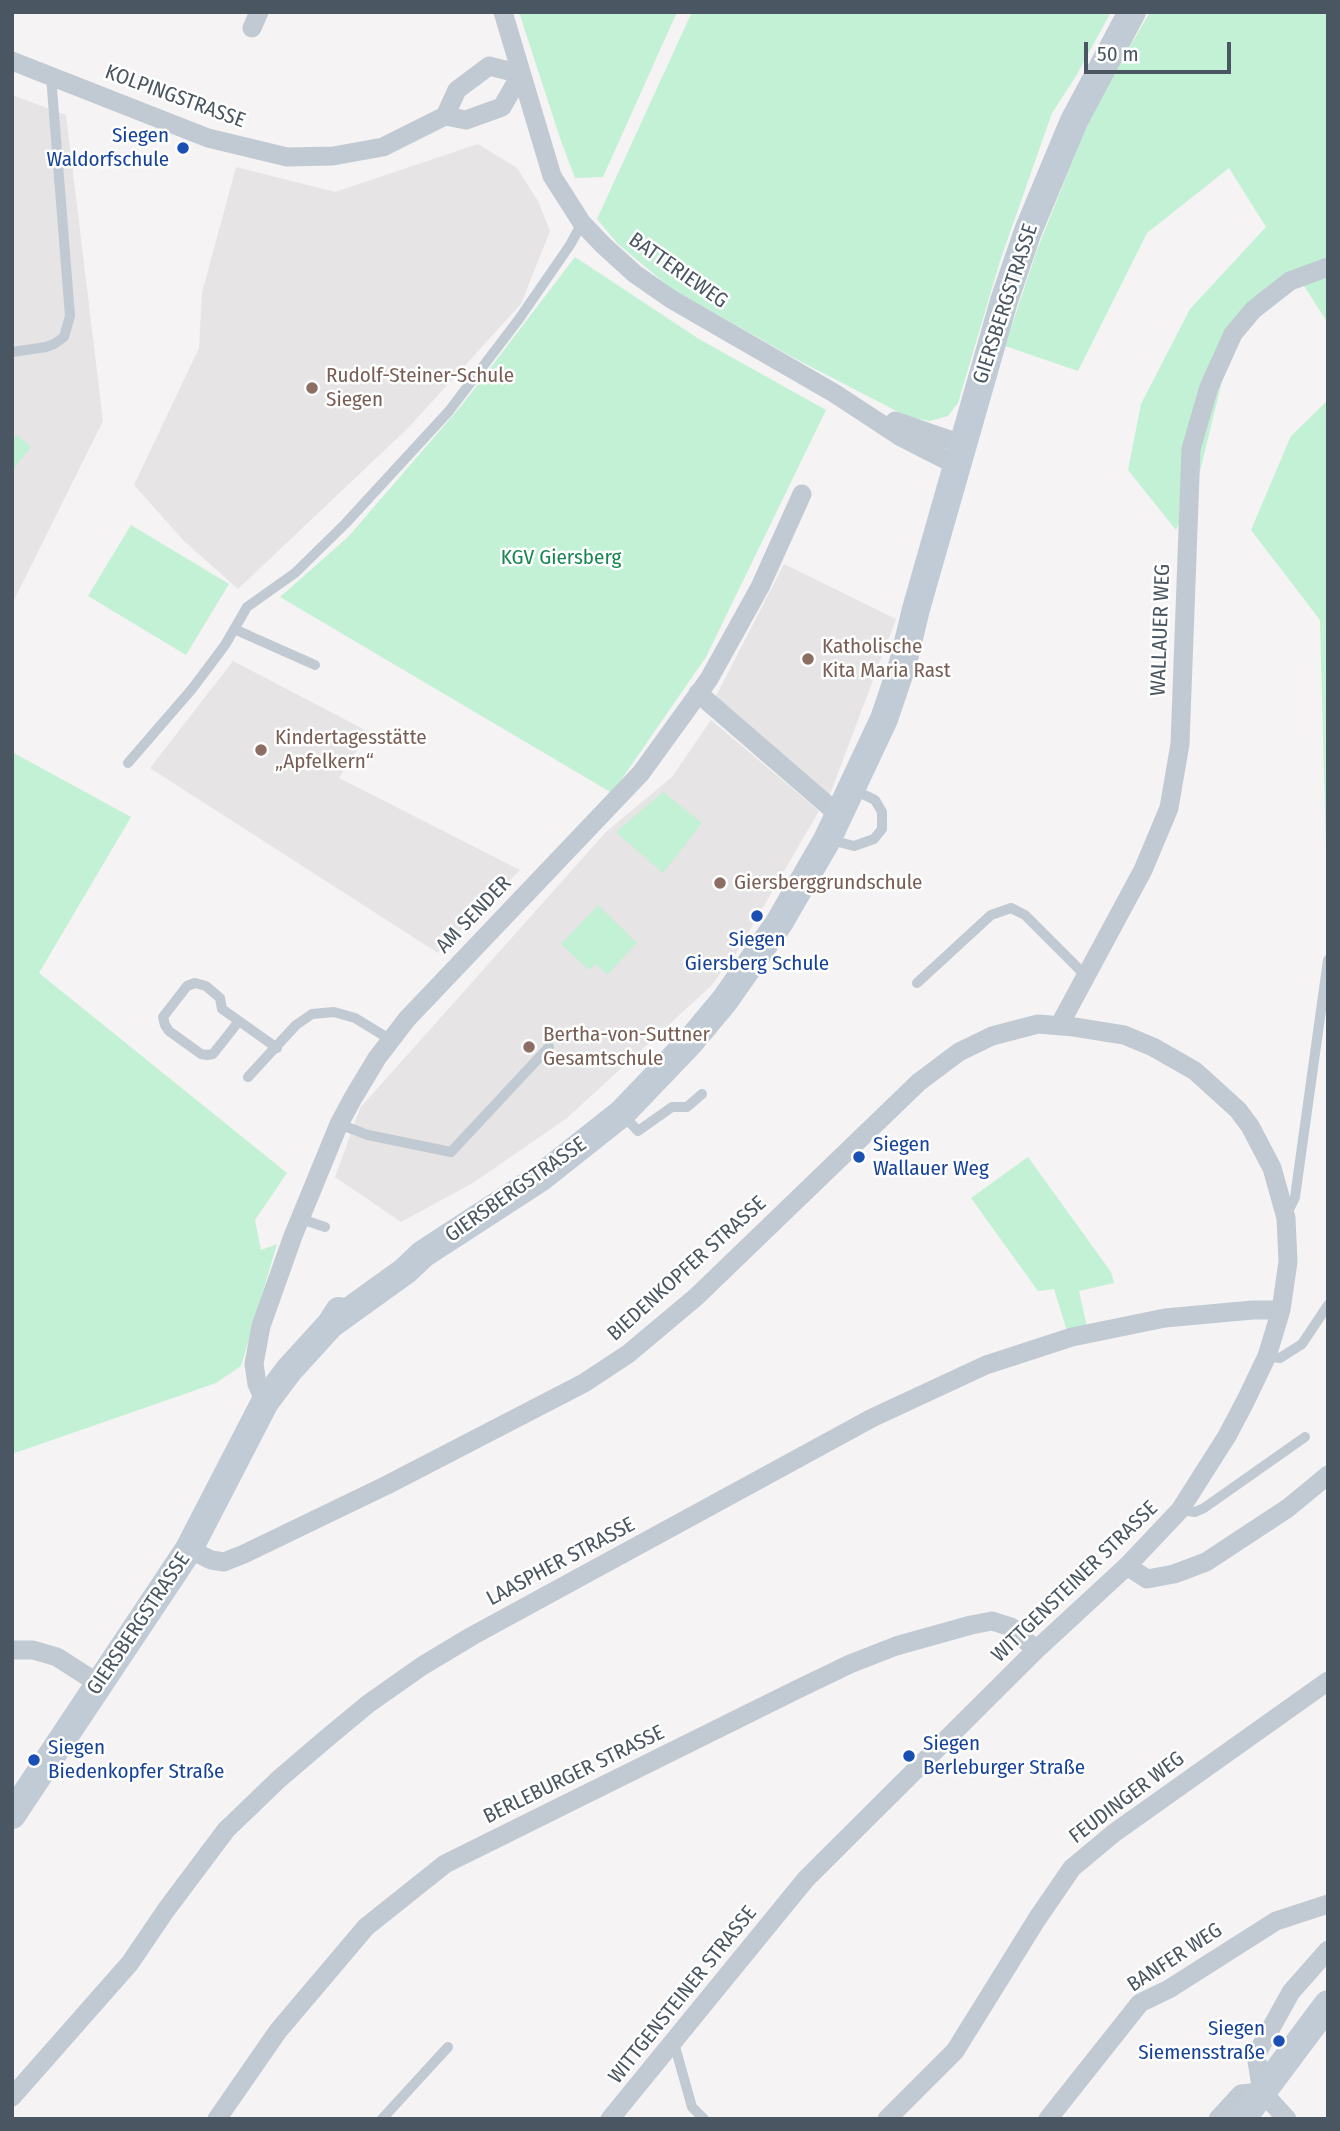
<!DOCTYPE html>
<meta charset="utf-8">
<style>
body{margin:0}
#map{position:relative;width:1340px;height:2131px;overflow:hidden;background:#f5f3f3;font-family:"Fira Sans Condensed",sans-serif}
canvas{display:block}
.frame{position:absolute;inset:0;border:14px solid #4a5661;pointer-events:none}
.scale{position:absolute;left:1084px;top:42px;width:147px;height:32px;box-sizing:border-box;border:4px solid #4a5661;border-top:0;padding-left:9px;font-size:21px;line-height:24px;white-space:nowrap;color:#4a5661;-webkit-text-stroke:5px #fff;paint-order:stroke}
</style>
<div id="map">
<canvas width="1340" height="2131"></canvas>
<div class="frame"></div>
<div class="scale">50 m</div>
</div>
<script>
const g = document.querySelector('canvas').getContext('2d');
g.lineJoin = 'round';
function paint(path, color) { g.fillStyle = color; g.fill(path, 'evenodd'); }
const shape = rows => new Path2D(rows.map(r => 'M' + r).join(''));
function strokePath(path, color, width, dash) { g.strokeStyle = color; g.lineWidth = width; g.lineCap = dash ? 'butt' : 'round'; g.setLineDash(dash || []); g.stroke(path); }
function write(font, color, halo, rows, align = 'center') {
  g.font = font + ' "Fira Sans Condensed",sans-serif'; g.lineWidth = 5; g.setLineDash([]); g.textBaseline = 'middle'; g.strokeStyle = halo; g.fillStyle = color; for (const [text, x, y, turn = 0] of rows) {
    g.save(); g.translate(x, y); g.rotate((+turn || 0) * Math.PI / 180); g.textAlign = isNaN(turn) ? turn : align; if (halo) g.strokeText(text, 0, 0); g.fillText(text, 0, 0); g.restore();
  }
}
paint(shape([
 [12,95,66,115,103,421,12,604],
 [478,144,517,168,538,201,550,231,521,304,408,428,238,589,184,541,134,485,199,348,202,293,236,167,335,192],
 [784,564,896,619,829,797,715,698],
 [233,661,369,732,339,778,520,870,438,953,150,768],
 [711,720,819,811,737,952,711,986,567,1118,473,1183,401,1222,335,1177,360,1108,606,832,672,777]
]), '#e6e4e5');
paint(shape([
 [519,12,677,12,603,177,575,178,561,141],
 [692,12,1111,12,1076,76,1052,113,1000,261,958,403,948,416,930,421,908,417,794,358,672,289,618,244,597,219],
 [1150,12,1328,12,1328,323,1302,283,1247,323,1225,369,1199,475,1176,530,1128,470,1141,404,1190,309,1266,227,1229,168,1147,233,1078,371,1005,346,1037,250,1093,110],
 [575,257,699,339,826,410,706,657,612,793,280,597,348,537,462,405],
 [1328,400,1328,928,1320,620,1251,530,1291,436],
 [17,435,31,447,12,471,12,441],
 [131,525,229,584,186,655,88,596],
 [12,752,131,817,39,973,287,1173,255,1220,261,1250,277,1244,241,1366,216,1383,12,1454],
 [663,792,702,823,663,873,616,832],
 [598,905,637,943,607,975,596,964,589,970,561,944],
 [1028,1157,1111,1272,1114,1283,1079,1291,1087,1327,1067,1331,1054,1289,1038,1291,971,1198]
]), '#c3f1d5');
strokePath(shape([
 [12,352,46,347,54,344,64,337,70,316,51,76],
 [234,629,315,665],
 [128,763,192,689,225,645,247,607,295,573,345,524,449,411,519,319,570,245,582,223],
 [831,840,854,846,874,839,882,829,882,812,875,800,852,789],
 [917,983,991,915,1011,908,1025,915,1086,976],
 [239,1021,213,1054,207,1055,201,1054,169,1031,165,1025,163,1017,187,986,195,983,206,986,220,998,222,1009,239,1021,277,1048],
 [248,1077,296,1025,312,1014,334,1012,355,1018,391,1040],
 [624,1116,638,1131,672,1107,687,1107,702,1094],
 [339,1124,368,1135,451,1152,549,1047],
 [1287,1214,1295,1197,1328,960],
 [301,1219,325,1227],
 [1267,1356,1280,1358,1302,1344,1328,1305],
 [1180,1510,1195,1512,1204,1508,1305,1437],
 [674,2043,692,2107,704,2119],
 [382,2119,448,2047]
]), '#c1cad2', 10);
strokePath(shape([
 [503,12,552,176,582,223,603,245,635,274,671,299,834,393,901,437,958,466],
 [252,28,259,12],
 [12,61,208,138,287,157,333,156,383,147,445,116,466,120,502,107,521,74],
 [445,116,457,90,489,66,521,74],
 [895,421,964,445],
 [698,693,839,815],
 [1059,1026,1143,870,1169,808,1180,744,1191,449,1209,387,1233,334,1253,310,1290,281,1328,267],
 [265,1402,257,1384,254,1364,261,1326,293,1236,339,1124,353,1098,377,1058,407,1019,641,773,709,679,760,587,802,494],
 [189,1549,211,1560,224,1562,244,1554,387,1485,584,1383,628,1354,696,1297,919,1082,959,1052,992,1036,1038,1024,1074,1027,1124,1035,1153,1047,1195,1071,1238,1110,1250,1126,1272,1168,1286,1218,1288,1262,1281,1310,1267,1356,1246,1400,1227,1436,1180,1510,1127,1566,1036,1650,806,1879,610,2119],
 [1127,1566,1147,1579,1174,1574,1206,1562,1288,1508,1328,1475],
 [12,1650,33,1650,57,1657,99,1684],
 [1262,2092,1256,2055,1291,1992,1328,1950],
 [1262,2092,1287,2119],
 [12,2097,130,1963,166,1910,226,1830,279,1779,327,1738,368,1704,422,1666,472,1636,872,1418,986,1365,1072,1337,1165,1318,1253,1310,1281,1310],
 [217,2119,278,2031,366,1927,445,1864,796,1690,850,1664,896,1646,971,1625,992,1621,1011,1627,1036,1650],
 [887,2119,955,2051,1037,1919,1072,1868,1114,1833,1328,1681],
 [1048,2119,1140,2003,1169,1989,1276,1921,1328,1904],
 [1218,2119,1241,2094,1262,2092]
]), '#c1cad2', 19);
strokePath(shape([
 [330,1325,405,1271,423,1254,540,1178,622,1113,690,1042,725,1000,779,923,827,840,884,719,903,663,916,609,1004,301,1028,231,1074,121,1132,12],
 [12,1815,189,1549,265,1402,289,1370,330,1325,339,1311],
 [1242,2119,1328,2004]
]), '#c1cbd6', 28);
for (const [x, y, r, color] of [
 [183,148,7,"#1a4fb4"],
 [312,388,7,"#8d6e63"],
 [808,659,7,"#8d6e63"],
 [261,750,7,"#8d6e63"],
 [720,883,7,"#8d6e63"],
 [757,916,7,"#1a4fb4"],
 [529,1047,7,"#8d6e63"],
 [859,1157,7,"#1a4fb4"],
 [909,1756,7,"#1a4fb4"],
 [34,1760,7,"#1a4fb4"],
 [1279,2041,7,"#1a4fb4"]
]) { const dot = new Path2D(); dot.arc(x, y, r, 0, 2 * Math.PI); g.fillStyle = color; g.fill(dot); strokePath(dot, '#fff', 2.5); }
write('21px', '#4a5661', '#fff', [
 ["KOLPINGSTRASSE",175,97,20],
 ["BATTERIEWEG",678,271,35],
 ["GIERSBERGSTRASSE",1006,304,-72],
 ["WALLAUER WEG",1161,630,-88],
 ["AM SENDER",474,915,-46],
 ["GIERSBERGSTRASSE",516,1190,-35],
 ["BIEDENKOPFER STRASSE",687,1269,-42],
 ["LAASPHER STRASSE",561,1562,-28],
 ["WITTGENSTEINER STRASSE",1075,1582,-44],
 ["GIERSBERGSTRASSE",139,1624,-56],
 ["BERLEBURGER STRASSE",574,1775,-26],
 ["FEUDINGER WEG",1127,1798,-37],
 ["BANFER WEG",1175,1958,-33],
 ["WITTGENSTEINER STRASSE",683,1995,-51]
]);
write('21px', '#164399', '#fff', [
 ["Siegen",169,136,"right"],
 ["Waldorfschule",169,160,"right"],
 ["Siegen",757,940,"center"],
 ["Giersberg Schule",757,964,"center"],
 ["Siegen",873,1145],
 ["Wallauer Weg",873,1169],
 ["Siegen",923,1744],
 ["Berleburger Straße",923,1768],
 ["Siegen",48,1748],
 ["Biedenkopfer Straße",48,1772],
 ["Siegen",1265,2029,"right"],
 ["Siemensstraße",1265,2053,"right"]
], 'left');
write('21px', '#785e54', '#fff', [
 ["Rudolf-Steiner-Schule",326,376],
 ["Siegen",326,400],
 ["Katholische",822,647],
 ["Kita Maria Rast",822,671],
 ["Kindertagesstätte",275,738],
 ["„Apfelkern“",275,762],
 ["Giersberggrundschule",734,883],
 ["Bertha-von-Suttner",543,1035],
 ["Gesamtschule",543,1059]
], 'left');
write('21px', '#17864f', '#fff', [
 ["KGV Giersberg",561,558]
]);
</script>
